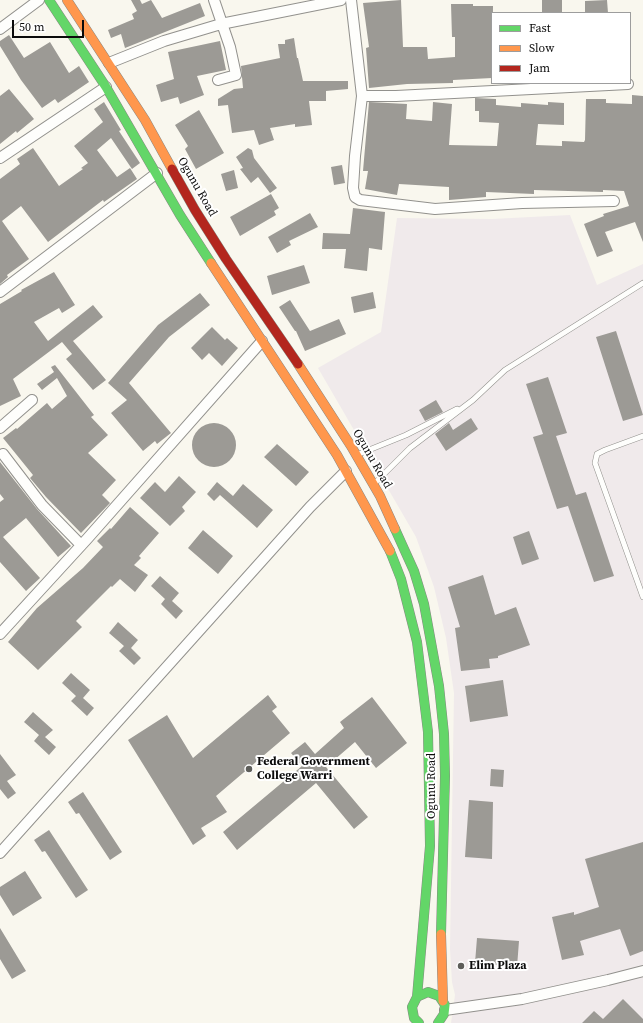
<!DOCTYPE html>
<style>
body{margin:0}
#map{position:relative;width:643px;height:1023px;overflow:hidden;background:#f9f7ee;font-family:"Source Serif 4",serif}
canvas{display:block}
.legend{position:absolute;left:491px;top:12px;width:140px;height:72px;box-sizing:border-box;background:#fff;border:1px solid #9d9d9d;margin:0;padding:5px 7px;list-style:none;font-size:12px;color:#0b0b0b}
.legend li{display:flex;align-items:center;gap:8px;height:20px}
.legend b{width:20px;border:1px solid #9d9d9d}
.scale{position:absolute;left:12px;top:20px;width:72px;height:18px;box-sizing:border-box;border:2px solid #0b0b0b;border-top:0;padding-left:5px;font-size:12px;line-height:14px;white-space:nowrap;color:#0b0b0b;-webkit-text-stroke:3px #fff;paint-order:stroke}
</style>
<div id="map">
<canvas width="643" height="1023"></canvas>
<ul class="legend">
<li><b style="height:5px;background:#63d668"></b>Fast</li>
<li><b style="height:5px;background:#ff974d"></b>Slow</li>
<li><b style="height:5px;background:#b3261e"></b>Jam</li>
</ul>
<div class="scale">50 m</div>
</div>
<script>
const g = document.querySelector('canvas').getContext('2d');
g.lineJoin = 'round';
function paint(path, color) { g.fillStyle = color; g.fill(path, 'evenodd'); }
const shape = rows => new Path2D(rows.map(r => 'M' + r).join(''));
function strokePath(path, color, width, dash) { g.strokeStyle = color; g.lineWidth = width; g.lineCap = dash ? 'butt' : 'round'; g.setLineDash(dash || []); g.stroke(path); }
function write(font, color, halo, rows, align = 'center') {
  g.font = font + ' "Source Serif 4",serif'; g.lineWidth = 4; g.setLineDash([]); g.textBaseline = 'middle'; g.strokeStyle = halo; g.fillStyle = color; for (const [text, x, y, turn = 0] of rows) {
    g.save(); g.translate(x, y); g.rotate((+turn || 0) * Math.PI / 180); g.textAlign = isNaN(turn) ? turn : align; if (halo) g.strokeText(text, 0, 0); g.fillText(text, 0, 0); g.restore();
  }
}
paint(shape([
 [570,215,597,285,643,264,643,1023,451,1023,455,995,452,982,450,949,454,693,446,638,434,587,416,537,318,368,381,332,397,218,492,219]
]), '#f0eaeb');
paint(shape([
 [131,0,140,0,142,4,151,0,162,18,200,3,205,16,125,48,121,34,111,38,108,30,134,19,132,14,137,11],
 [401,0,403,47,427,47,428,59,455,57,455,37,452,37,451,4,473,4,473,6,493,6,492,78,453,80,453,83,407,84,369,88,366,48,369,47,363,3],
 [542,0,562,0,562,13,542,13],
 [607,0,608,13,585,13,585,1],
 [9,35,24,58,50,42,69,73,79,66,89,82,58,103,55,99,42,108,21,80,0,46,0,41],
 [294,38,297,58,298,58,303,81,348,81,348,89,326,91,326,101,309,101,312,125,295,127,295,124,270,128,274,140,259,145,254,130,232,133,228,105,218,106,218,99,234,89,243,88,241,66,280,58,278,44,285,44,285,40],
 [220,41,226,70,197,76,204,95,180,104,178,97,161,102,156,85,174,79,168,52],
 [9,89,34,119,17,133,16,131,0,144,0,96],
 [632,95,643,96,643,242,635,222,605,232,613,251,597,257,584,224,604,216,603,214,629,206,624,191,603,190,603,192,534,190,534,194,486,192,486,197,449,200,449,187,399,184,397,195,365,189,368,171,363,171,369,102,407,104,406,119,432,121,433,102,452,104,449,145,497,146,499,123,479,122,479,111,475,111,475,98,496,99,496,105,521,107,521,103,548,105,548,102,564,103,564,125,538,124,536,145,562,146,562,141,584,142,585,140,586,99,606,99,606,103,632,104],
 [104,102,121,130,119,131,140,163,132,169,111,138,97,150,117,177,130,168,137,179,104,202,103,200,48,242,21,206,2,221,29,259,7,275,8,277,0,284,0,179,20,164,17,159,33,148,59,186,83,169,81,168,88,163,74,146,103,122,94,109],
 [199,110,224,153,196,169,185,149,188,146,175,125],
 [248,148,252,150,254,158,277,188,270,193,258,177,251,183,240,169,243,168,236,157],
 [342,165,345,183,334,185,331,167],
 [234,170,238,188,226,191,221,174],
 [271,194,279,208,274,211,276,215,240,236,230,217],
 [353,208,385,212,382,250,369,248,367,271,344,268,346,249,322,249,323,233,350,234],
 [310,213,318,227,289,241,291,245,277,253,268,237],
 [304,265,310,283,272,295,267,276],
 [54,272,75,305,62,313,59,308,34,322,48,341,93,305,103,317,73,341,106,380,93,390,66,359,72,354,62,342,13,379,21,396,0,406,0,304,22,291,21,290],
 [373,292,376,308,354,313,351,297],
 [200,293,210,305,169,337,129,383,171,433,157,444,155,441,143,451,111,413,127,400,108,383,158,325],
 [290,300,310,331,339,319,346,334,305,351,296,331,295,331,279,307],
 [212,327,225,340,227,338,238,348,222,366,209,353,202,360,191,348],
 [616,331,643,415,623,421,596,337],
 [55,365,94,415,91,417,108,435,88,453,116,480,102,495,110,503,81,533,46,497,30,478,33,475,3,438,16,428,17,429,47,403,52,409,67,396,57,378,42,390,37,384,54,372,51,367],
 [548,377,567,433,556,436,576,495,586,492,614,576,594,582,568,506,557,509,533,437,543,434,526,384],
 [436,400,443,412,425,421,419,410],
 [471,418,478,429,446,451,435,434,449,423,453,430],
 '192 445a22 22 0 1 1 44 0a22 22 0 1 1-44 0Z',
 [277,444,309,472,296,486,264,457],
 [0,462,37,509,71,546,58,557,26,518,3,537,40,578,26,591,0,562,0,502,4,499,0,494],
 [179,476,196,492,182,507,185,511,170,526,140,498,155,482,165,492],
 [217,482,233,496,243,484,273,510,257,528,220,495,214,501,207,494],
 [130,507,159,533,139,556,141,558,134,565,148,575,135,592,120,579,112,587,111,586,76,621,82,627,38,670,8,642,37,608,83,568,103,547,97,541,110,528,111,529],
 [203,530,233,556,218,574,188,548],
 [529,531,539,559,522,565,513,537],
 [483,575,495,615,516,607,530,645,498,656,498,658,489,659,490,668,461,671,455,628,460,627,448,587],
 [160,576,179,593,172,601,183,611,176,619,161,604,165,599,151,586],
 [118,622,138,640,131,648,141,658,134,665,119,651,124,646,109,633],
 [71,673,90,690,83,698,94,708,87,716,71,701,76,696,62,683],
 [503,680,508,716,470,722,465,686],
 [268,695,277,707,272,711,290,733,216,796,227,812,201,828,206,836,193,845,128,740,167,715,193,758],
 [372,697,407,743,376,768,355,742,326,767,368,817,354,829,316,783,237,850,223,832,302,766,291,753,305,742,315,754,344,728,340,722],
 [33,712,53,730,45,737,56,747,49,755,34,741,39,735,24,722],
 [0,754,16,775,7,781,16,793,8,799,0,789],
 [491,769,504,770,503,787,490,786],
 [83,792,122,852,110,860,79,813,76,814,68,802],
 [469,800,493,802,492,859,465,857],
 [49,830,88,890,76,898,45,851,42,852,34,840],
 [643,842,643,951,630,956,620,929,580,941,584,955,562,960,552,917,574,912,574,915,599,907,585,859],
 [25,871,42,898,13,916,0,895,0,887],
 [0,928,26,971,12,979,0,959],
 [477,938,519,941,517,967,475,963],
 [623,999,643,1019,643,1023,582,1023,594,1011,603,1019]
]), '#9c9a95');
const lane = shape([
 [643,436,605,450,597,454,595,463,643,597],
 [359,454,406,435,457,409],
 [374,484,410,448,473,400,505,370,643,283]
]);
const street = shape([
 [214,0,230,47,236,75,218,80],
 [351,0,362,96,355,156,353,188,355,197,360,200,435,209,522,203,614,201],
 [0,29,39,0],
 [109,63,164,41,221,24,341,0],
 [362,96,396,96,628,84],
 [0,158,106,87],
 [0,292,157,173],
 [0,428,32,400],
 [3,454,42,505,81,545],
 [0,634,87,539,262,341],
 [0,853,310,507,346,471],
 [445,1010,522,999,608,980,643,971]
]);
const fast = shape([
 [49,0,106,87,180,215,211,263],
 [395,529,414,571,424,604,439,686,444,734,445,776,441,934],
 [390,551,401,579,417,642,428,732,430,846,417,997],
 [419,1023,414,1018,412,1007,417,997,428,992,439,996,445,1005,444,1014,438,1023]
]);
const slow = shape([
 [67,0,145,120,172,169],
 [211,263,337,455,390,551],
 [298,364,351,446,380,496,395,529],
 [441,934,443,1001]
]);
const jam = shape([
 [172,169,195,210,226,259,298,364]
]);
strokePath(lane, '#92918d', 6);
strokePath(street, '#92918d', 12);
strokePath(fast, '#898884', 10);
strokePath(slow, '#898884', 10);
strokePath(jam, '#898884', 10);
strokePath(lane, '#fefefc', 5);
strokePath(street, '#fefefc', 10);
strokePath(fast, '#63d668', 9);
strokePath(slow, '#ff974d', 9);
strokePath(jam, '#b3261e', 9);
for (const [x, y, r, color] of [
 [249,769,4,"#5e5e5a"],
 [461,966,4,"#5e5e5a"]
]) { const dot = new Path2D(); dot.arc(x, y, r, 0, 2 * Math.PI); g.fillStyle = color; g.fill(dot); strokePath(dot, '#fff', 1.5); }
write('12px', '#0b0b0b', '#fff', [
 ["Ogunu Road",197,187,60],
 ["Ogunu Road",372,459,60],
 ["Ogunu Road",432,786,-90]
]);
write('bold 12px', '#0b0b0b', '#fff', [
 ["Federal Government",257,762],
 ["College Warri",257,776],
 ["Elim Plaza",469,966]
], 'left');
</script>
